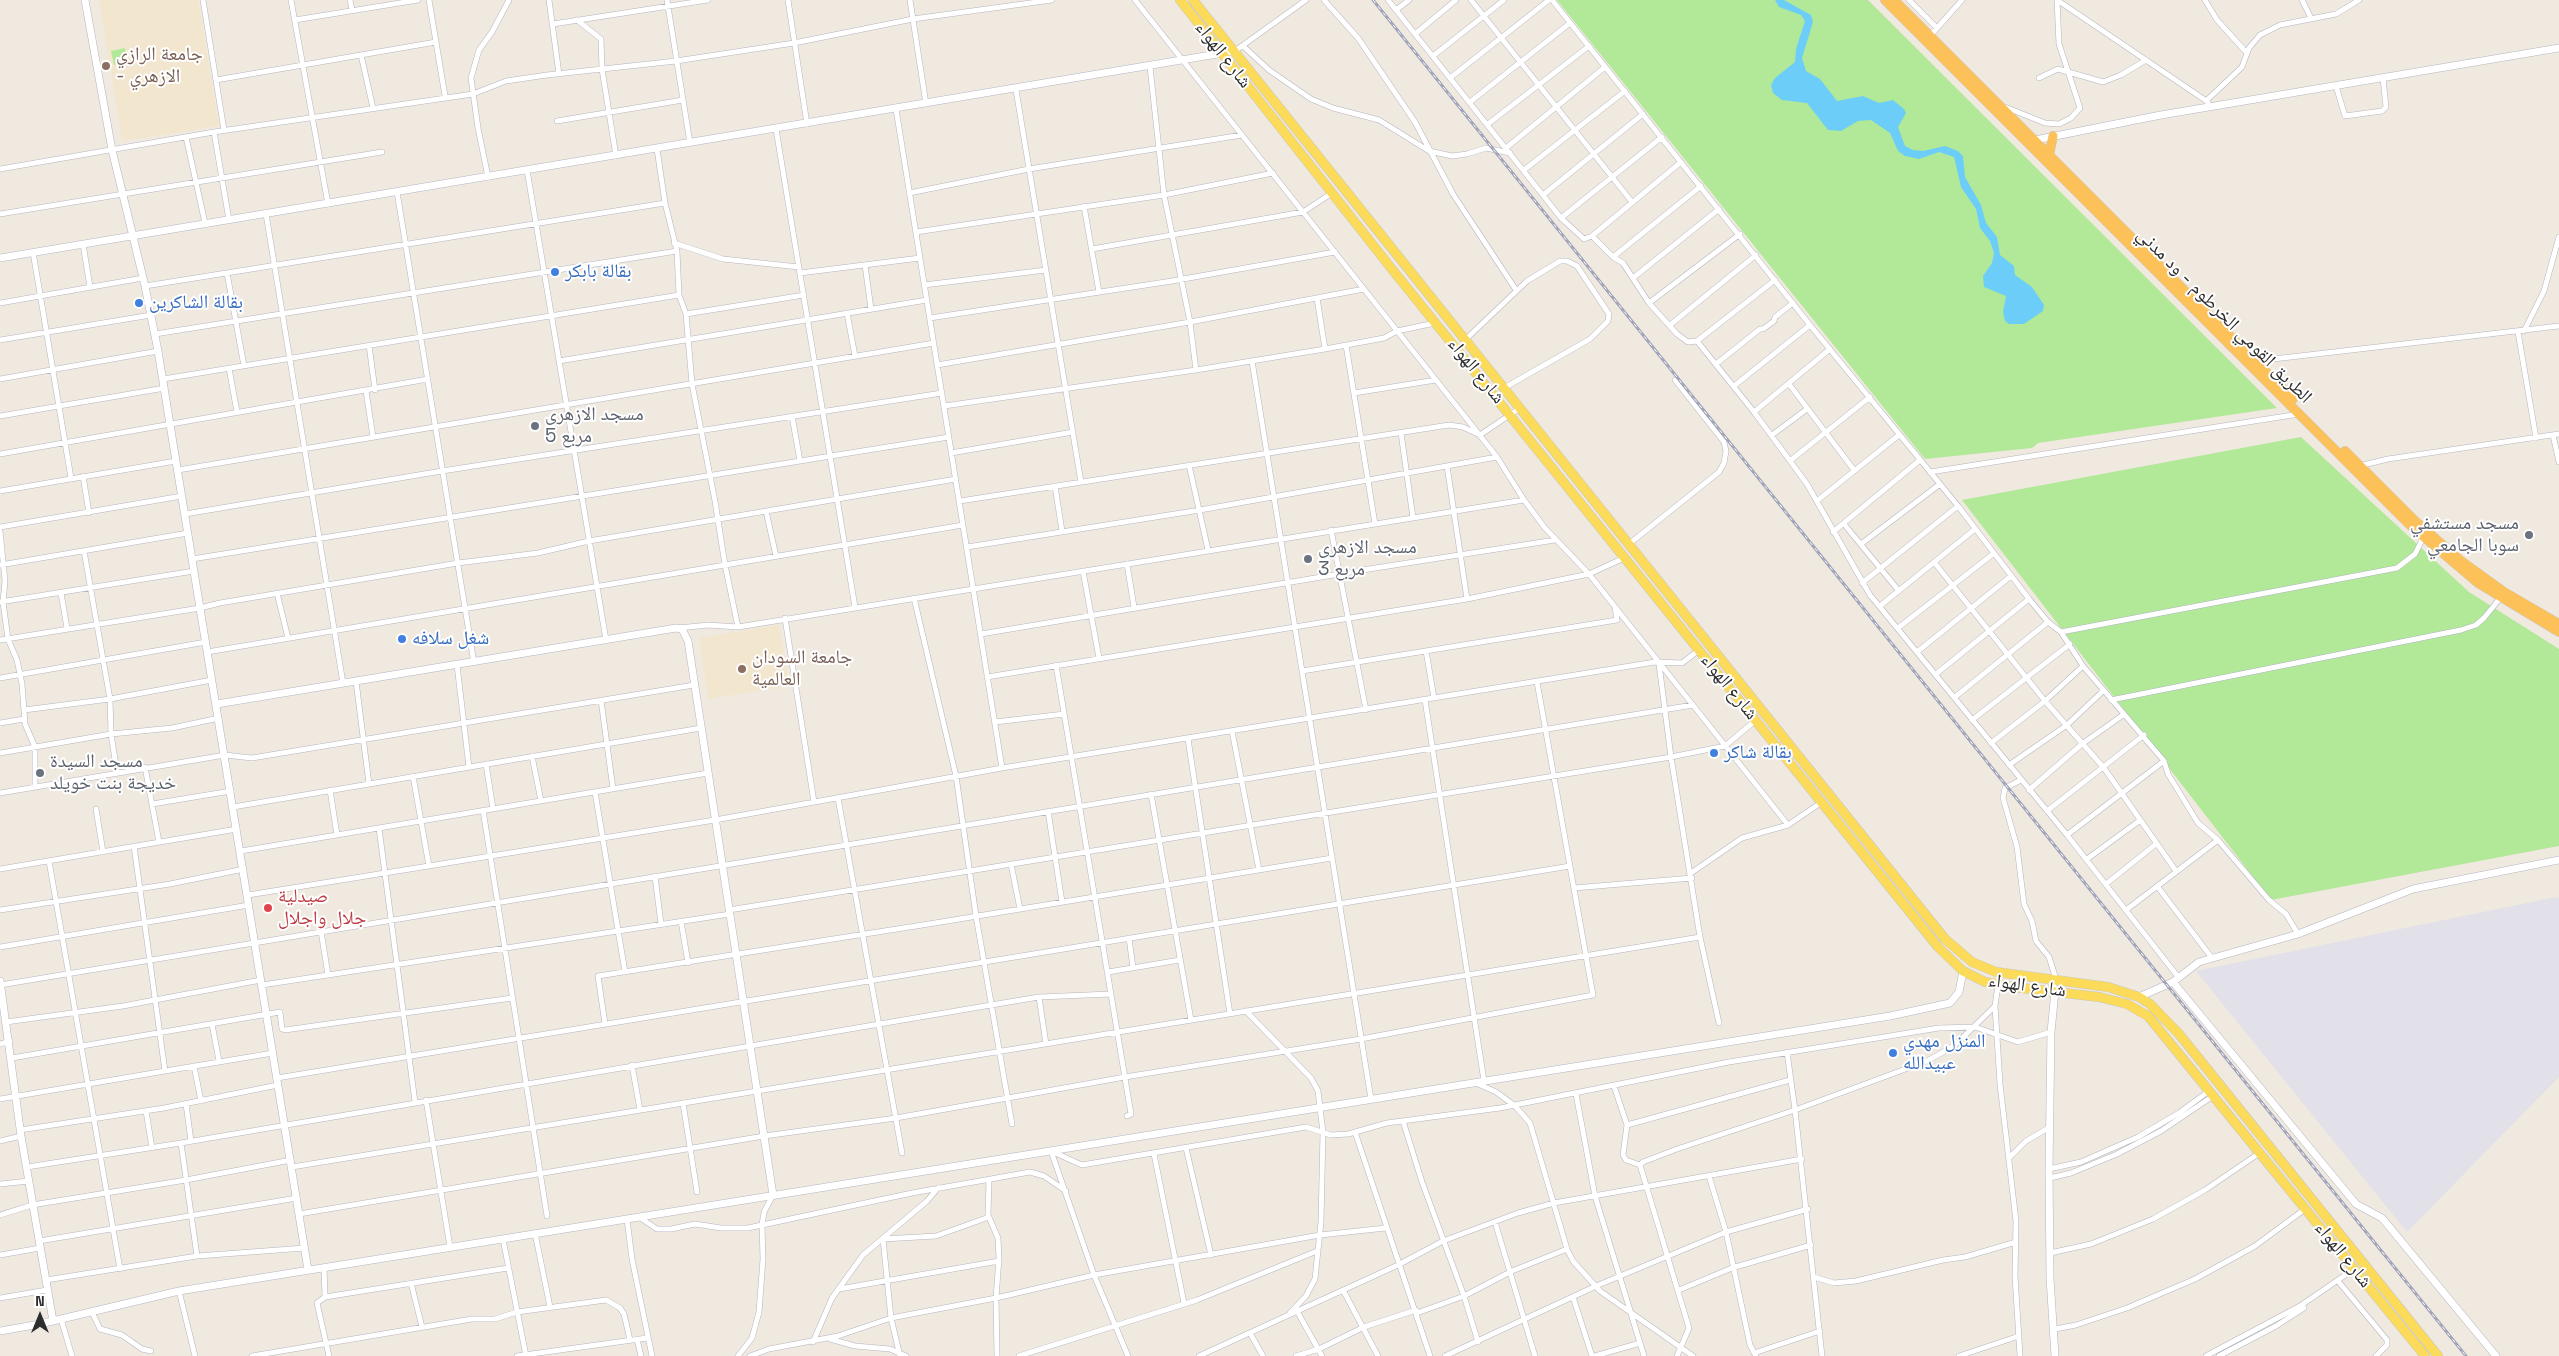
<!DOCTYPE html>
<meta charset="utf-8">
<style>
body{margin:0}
#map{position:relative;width:2559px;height:1356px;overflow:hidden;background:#f0e9df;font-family:"Space Grotesk",sans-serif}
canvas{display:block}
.north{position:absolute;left:15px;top:1291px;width:50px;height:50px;-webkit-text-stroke:4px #fff;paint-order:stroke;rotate:0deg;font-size:14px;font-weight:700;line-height:20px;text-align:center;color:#2d2d2d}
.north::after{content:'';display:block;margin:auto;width:18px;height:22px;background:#2d2d2d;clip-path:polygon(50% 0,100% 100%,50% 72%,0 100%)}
</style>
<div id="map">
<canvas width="2559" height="1356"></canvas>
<div class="north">N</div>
</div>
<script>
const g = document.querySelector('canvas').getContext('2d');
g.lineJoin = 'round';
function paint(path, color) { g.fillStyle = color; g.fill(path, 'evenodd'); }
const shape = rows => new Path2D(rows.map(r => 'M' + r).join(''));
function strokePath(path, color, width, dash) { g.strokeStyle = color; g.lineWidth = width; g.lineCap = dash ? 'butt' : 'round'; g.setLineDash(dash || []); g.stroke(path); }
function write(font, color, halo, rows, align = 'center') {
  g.font = font + ' "Space Grotesk","Noto Naskh Arabic",sans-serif'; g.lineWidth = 4; g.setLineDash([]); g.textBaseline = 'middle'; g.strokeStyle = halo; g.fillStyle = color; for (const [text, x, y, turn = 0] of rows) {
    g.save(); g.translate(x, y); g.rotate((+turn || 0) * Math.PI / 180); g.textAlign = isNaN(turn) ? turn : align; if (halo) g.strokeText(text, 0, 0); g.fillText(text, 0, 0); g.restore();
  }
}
paint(shape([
 [2556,897,2559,898,2559,1077,2407,1232,2196,971]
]), '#e2e0e8');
paint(shape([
 [99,0,198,0,219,126,122,141],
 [779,625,790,686,708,699,699,638]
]), '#f2e7ce');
paint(shape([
 [1557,0,1868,0,2277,408,2038,443,2032,448,1925,459],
 [125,48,128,62,114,65,111,51],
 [2301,437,2469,592,2559,649,2559,846,2271,900,1962,500]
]), '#b1e998');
paint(shape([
 [1775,0,1784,0,1811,15,1813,22,1802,58,1806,71,1820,79,1837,101,1863,96,1879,103,1893,100,1904,109,1906,113,1898,127,1905,146,1913,150,1923,151,1945,146,1958,151,1963,156,1965,177,1981,205,1986,223,1997,237,2000,255,2014,266,2015,275,2032,287,2044,305,2043,311,2024,324,2009,324,2005,321,2003,312,2006,296,1984,287,1983,276,1992,263,1994,253,1990,241,1980,228,1976,209,1961,187,1954,157,1939,152,1919,159,1905,156,1898,151,1890,133,1871,120,1858,121,1841,131,1828,130,1807,103,1782,100,1773,93,1771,85,1775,78,1795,62,1796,49,1805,21,1801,15,1779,7]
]), '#6ccef8');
const minor = shape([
 [203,0,224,130],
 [291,0,328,204],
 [350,0,352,10],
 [429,0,445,96],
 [549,0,559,74],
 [667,0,690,143],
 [788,0,807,124],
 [910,0,926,104],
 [1135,0,1497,457,1524,500,1545,528,1589,574,1788,825],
 [1324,0,1358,38,1415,122,1453,194,1516,290],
 [1388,0,1561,218,1584,239,1592,236,1681,162],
 [1471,0,1632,202],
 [1552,0,1810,325,1958,506,2029,599,2048,622,2061,632,2083,666,2164,761,2168,774,2198,823,2218,840,2269,900,2286,914,2298,934],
 [1909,0,1937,28],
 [2057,0,2208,102],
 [2205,0,2217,20,2247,53],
 [2302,0,2311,18],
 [1396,10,1409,0],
 [295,20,418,0],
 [577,20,601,39,602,69,616,156],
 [553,24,708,0],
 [1415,34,1456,0],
 [1930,36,1962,0],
 [1243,46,1269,70,1311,99,1333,108,1379,120,1429,151,1452,156,1467,154,1486,148,1510,153],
 [1235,51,1306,0],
 [361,55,373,108],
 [1433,56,1504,0],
 [1150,67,1164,195,1190,322,1196,370],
 [1450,78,1549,0],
 [2039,78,2058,69,2103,82,2121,75,2146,60],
 [216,80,436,42],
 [2336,86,2345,116,2382,111,2386,107,2383,78],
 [1016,90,1081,482],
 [2206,101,2242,67,2249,48,2260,35,2280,25,2336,14,2359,0],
 [1470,102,1570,23],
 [2005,107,2045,123,2059,124,2071,118,2080,108,2059,44,2057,0],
 [896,109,1002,768],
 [557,121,683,100],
 [1488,124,1589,46],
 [776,129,855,607],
 [214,132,229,220],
 [186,137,205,223],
 [1506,148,1605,67],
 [657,149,665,203,677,251,679,295,686,314,692,384,715,501,725,565,738,627],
 [0,169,214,132,473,94,506,81,547,75,676,61,794,43,913,19,1052,0],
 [527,170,606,640],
 [1524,170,1625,91],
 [488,177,478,128,471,78,479,50,492,32,509,0],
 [397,192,474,663],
 [909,193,1029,169,1242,135],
 [1543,195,1643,114],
 [1084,206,1099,292],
 [0,214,382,152],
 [266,214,343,683],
 [1561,218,1662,137],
 [916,232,1164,195,1273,173],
 [1592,236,1613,257,1623,263,1649,303,1677,334,1688,342,1697,341,1775,280],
 [674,243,723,259,799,267],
 [83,244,90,287],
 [1092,249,1303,212,1332,193],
 [33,252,71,478],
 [1613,257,1701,186],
 [865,265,871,309],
 [227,273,244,366],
 [800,273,920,258],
 [1633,278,1719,209],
 [924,285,1046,270],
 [145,286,665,203],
 [1317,298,1325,349],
 [0,303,143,278],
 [1649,303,1740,234],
 [847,313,855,356],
 [686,314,804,295],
 [930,318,1172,281,1335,252],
 [1670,325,1756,255],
 [2524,331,2544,291,2559,237],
 [2518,332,2536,438],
 [155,334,677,251],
 [1466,339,1527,281,1560,261,1567,261,1577,266,1609,314,1608,321,1590,339,1504,388],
 [0,340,151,315],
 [1697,341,1754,412,1807,484,1870,595,2067,835,2179,978],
 [369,345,375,390],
 [1346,345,1375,524],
 [559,361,927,300],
 [1252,361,1371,1099],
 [2256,361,2559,326],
 [1716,364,1760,329,1763,329,1774,321,1775,317,1793,303],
 [937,365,1190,322,1364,289],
 [229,368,237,412],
 [0,379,158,351],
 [163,379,679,295],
 [1789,384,1854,470],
 [1734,386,1810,325],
 [366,391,373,437],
 [1354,393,1436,380],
 [944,406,1196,370,1325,349,1384,338,1397,331,1435,323],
 [1754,412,1830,349],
 [0,416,165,388],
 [792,416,800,461],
 [1401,433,1413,518],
 [1772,435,1807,409],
 [2553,435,2559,462],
 [951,453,1073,432],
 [0,454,428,379],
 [1791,460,1870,397],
 [1189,465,1208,550],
 [1447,466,1467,599],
 [2359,466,2388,459,2559,434],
 [178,470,934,343],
 [1930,472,2299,414],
 [83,476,89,513],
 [1055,486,1062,531],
 [0,491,176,461],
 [1818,500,1899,435],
 [960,501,1449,425,1463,427,1480,435,1520,408],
 [766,511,776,556],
 [185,514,442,471,942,393],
 [1844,524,1899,591],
 [0,527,182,496],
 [1331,530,1366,710],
 [0,531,5,581,3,602,8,639,17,660,22,684,25,724,35,747,35,786],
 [1833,532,1920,460],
 [1629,544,1719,472,1724,463,1726,451,1724,442,1675,380],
 [1861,544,1940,484],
 [967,547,1200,510,1497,457],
 [84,551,110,699,111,734,117,772],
 [192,559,949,437],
 [1934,562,2045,701,2104,768,2176,871],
 [1127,564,1134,607],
 [0,565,188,533],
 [1083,571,1099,658],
 [1862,583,1958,506],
 [61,593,67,628],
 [277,593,288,638],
 [914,598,956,776,976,916,1012,1124],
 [0,602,194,571],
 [1880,606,1975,529],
 [785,618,814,802],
 [679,628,708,625,738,627,1524,500],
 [1898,628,1993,554],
 [2061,632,2397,568,2415,554,2421,542,2421,536],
 [981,634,1369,569,1555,540],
 [0,640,200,608,220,603,458,563,538,553,589,541,956,479],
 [1426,651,1434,698],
 [207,652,963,525],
 [1917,652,2011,576],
 [1659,664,1671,757,1700,937,1719,1023],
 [457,665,469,767],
 [1056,665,1131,1114,1127,1116],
 [1302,671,1617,620,1615,607],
 [1936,674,2029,599],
 [987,677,1467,599,1589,574,1624,558],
 [0,678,206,642],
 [356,681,369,784],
 [1955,697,2048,622],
 [601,700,613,789],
 [1425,700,1484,1081],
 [2111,700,2461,630,2476,625,2484,618,2501,597],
 [24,710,110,699,212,680],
 [1972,720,2070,644],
 [995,722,1064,714],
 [0,723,24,719],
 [1232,731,1259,870],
 [1188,739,1230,1014],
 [1991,743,2045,701,2083,666],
 [0,753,111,734,172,728,219,718],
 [532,756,541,801],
 [486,764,493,809],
 [2009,765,2067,725,2103,691],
 [145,767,159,842],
 [413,776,429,866],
 [2021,780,2005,788,2003,798,2017,847,2024,904,2032,921,2036,941,2049,957,2056,979],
 [330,790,337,835],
 [2029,790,2082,744,2123,715],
 [595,792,625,972],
 [0,793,225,755,252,758,694,685],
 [1151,794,1191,1020],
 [838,798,902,1153],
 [152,804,231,791],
 [233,807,701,728],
 [96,809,103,852],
 [483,810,547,1216],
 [1048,811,1062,902],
 [2047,811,2144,735],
 [379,828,415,1102],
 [2067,835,2164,761],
 [134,846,165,1071,273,1053],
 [241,851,708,773],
 [2087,859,2139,821],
 [49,861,120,1269],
 [1011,864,1020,909],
 [0,869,237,829],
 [1691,873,1742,838,1788,825,1822,802],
 [655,876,661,924],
 [2106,884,2156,844],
 [2157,886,2212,958],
 [1574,888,1692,878],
 [248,895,715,820,1002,768,1655,662,1682,663,1699,650],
 [0,910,170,884,244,869],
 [729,910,1671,757,1725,746,1756,720],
 [2126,910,2218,840],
 [681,921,688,963],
 [321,931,328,975],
 [1129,938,1133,968],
 [0,947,249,905],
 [1108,972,1180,960],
 [0,985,1693,705],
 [262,985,730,914],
 [1039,997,1046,1044],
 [1995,1006,2000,1084,2016,1221,2015,1276,2020,1356],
 [1246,1011,1311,1078,1318,1091,1320,1108,1323,1132,1321,1222,1315,1279,1306,1296,1290,1313],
 [6,1022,123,1006,261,980],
 [212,1024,219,1061],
 [605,1024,598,976,935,923,1332,858],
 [0,1044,10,1041],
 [12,1058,280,1012,282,1029,285,1030,512,998],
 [632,1065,640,1110],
 [194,1066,201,1101],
 [277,1078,1570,866],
 [1476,1083,1496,1092,1514,1105,1530,1123,1567,1249,1573,1261,1600,1291,1693,1356],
 [1614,1086,1627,1125,1623,1155,1626,1160,1640,1165],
 [1576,1094,1595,1196,1644,1356],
 [0,1099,165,1071],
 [426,1100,450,1247],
 [683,1103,697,1192],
 [186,1104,191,1141],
 [146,1111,152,1148],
 [1403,1121,1422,1182,1464,1296,1478,1342],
 [1627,1125,1790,1080],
 [20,1130,164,1108,278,1085],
 [1355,1132,1430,1356],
 [0,1141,21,1136],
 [181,1143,197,1256],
 [1186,1148,1211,1255],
 [1051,1151,1082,1165,1306,1127,1331,1135,1348,1134,1387,1123,1500,1108,1729,1062,1939,1028,1975,1027,2018,1042,2051,1032],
 [1051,1151,1094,1275,1128,1356],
 [1154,1154,1184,1303],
 [2009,1158,2026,1141,2050,1127],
 [27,1167,181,1143,991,1005,1039,997,1111,994],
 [292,1167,1700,937],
 [2049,1169,2081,1162,2138,1137,2179,1113,2209,1091],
 [1709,1176,1726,1232,1750,1345,1756,1356],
 [2050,1178,2071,1173,2117,1154,2161,1131,2213,1096],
 [989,1179,988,1215,998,1238,999,1258,996,1298,997,1356],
 [0,1184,29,1181],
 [299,1214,764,1136,896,1118,1125,1077,1361,1039,1593,995,1537,682],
 [0,1215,32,1205,186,1180,291,1160],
 [639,1217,657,1229,671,1229,695,1224,721,1228,748,1228,912,1193,1030,1172,1044,1176,1066,1191],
 [627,1219,632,1259,652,1356],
 [1495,1222,1535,1356],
 [535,1233,550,1307],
 [503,1239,526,1356],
 [39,1241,297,1198],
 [2050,1253,2091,1244,2153,1219,2205,1190,2261,1152],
 [0,1255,40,1248],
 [324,1267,325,1297],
 [1814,1277,1834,1283,1856,1281,1943,1260,1965,1257,2016,1242],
 [46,1280,197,1256,305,1248],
 [2338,1281,2387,1340,2387,1345,2376,1356],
 [411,1283,422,1327],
 [839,1289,999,1261],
 [1343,1290,1378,1356],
 [1679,1290,1732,1268,1811,1245],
 [179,1291,195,1356],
 [1573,1297,1592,1356],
 [0,1298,47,1290],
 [1297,1311,1322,1356],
 [92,1312,100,1329,122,1335,142,1349,151,1351],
 [1417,1313,1464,1296,1512,1271,1567,1249],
 [61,1319,72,1356],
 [2055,1329,2076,1325,2127,1308,2195,1279,2255,1246,2305,1209],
 [1250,1333,1263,1356],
 [637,1339,641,1356],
 [830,1339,855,1346,890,1349,906,1356],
 [813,1342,832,1298,863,1255,927,1201,938,1188],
 [1754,1353,1820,1331],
 [252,1356,472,1319,495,1319,517,1312,606,1300,620,1308,624,1314,630,1340],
 [329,1356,317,1303,325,1297,508,1268],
 [517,1356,647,1338],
 [738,1356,752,1338,759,1312,763,1259,762,1225,764,1212,773,1195],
 [750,1356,769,1349,838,1336,891,1318,996,1298,1094,1275,1320,1235,1386,1228],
 [900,1356,891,1318,883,1239,936,1236,989,1217],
 [1019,1356,1197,1300,1317,1251],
 [1199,1356,1398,1265,1443,1241,1518,1213,1554,1203,1802,1159],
 [1296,1356,1319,1349,1364,1327,1416,1310],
 [1445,1356,1596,1286,1726,1232,1808,1209],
 [1595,1356,1640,1343],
 [1677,1356,1689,1328,1640,1165,1643,1162,1677,1149,1795,1110,1787,1052],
 [1822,1356,1795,1110,1927,1061,1954,1046,1995,1006,1998,985],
 [1959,1356,2019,1336],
 [2206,1356,2300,1306,2354,1269],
 [2219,1356,2276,1326,2304,1308]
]);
const tertiary = shape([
 [85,0,112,150,145,286,158,351,308,1270],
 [2030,141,2161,115,2559,48],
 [0,258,1235,51],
 [217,704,676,628,682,629,688,641,773,1195],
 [2050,979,2055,991,2051,1032,2049,1169,2050,1278,2055,1356],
 [0,981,21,1136,53,1321],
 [2173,982,2356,1204,2382,1218,2496,1356],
 [2139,997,2173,982,2199,962,2298,934,2413,889,2559,860],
 [0,1331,40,1324,179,1291,1890,1016,1950,1003,1959,992,1963,971]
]);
const primary = shape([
 [1180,0,1391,268,1938,947,1963,971,1985,982,2013,987,2099,997,2127,1004,2148,1016,2425,1356],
 [1193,0,1945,939,1972,962,1996,972,2108,987,2139,997,2150,1004,2179,1034,2438,1356]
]);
const trunk = shape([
 [1885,0,2410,525,2478,583,2559,632],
 [1894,0,2293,399],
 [2049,155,2053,136],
 [2345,451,2415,521,2461,561,2504,592,2559,624]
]);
strokePath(minor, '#b3b5c2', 6);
strokePath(tertiary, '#b3b5c2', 8);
strokePath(primary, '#c8c8c8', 10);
strokePath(trunk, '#c8c8c8', 10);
strokePath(minor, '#fff', 5);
strokePath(tertiary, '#fff', 7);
strokePath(primary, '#fbdb59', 9);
strokePath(trunk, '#fdc15a', 9);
const rail = shape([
 [1373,0,2466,1356]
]);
strokePath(rail, '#a1a4b9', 3);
strokePath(rail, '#fff', 1, [4]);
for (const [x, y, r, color] of [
 [106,66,5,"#8d6e63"],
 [555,272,5,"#3f7fe0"],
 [139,303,5,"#3f7fe0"],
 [535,426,5,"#6b7280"],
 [2529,535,5,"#6b7280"],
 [1308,559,5,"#6b7280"],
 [402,639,5,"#3f7fe0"],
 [742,669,5,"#8d6e63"],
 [1714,753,5,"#3f7fe0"],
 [40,773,5,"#6b7280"],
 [268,908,5,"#e0444e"],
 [1893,1053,5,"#3f7fe0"]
]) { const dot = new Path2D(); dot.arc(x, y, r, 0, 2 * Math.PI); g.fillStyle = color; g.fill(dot); strokePath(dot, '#fff', 2); }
write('19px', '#785e54', '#fff', [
 ["جامعة الرازي",116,55],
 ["- الازهري",116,77],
 ["جامعة السودان",752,658],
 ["العالمية",752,680]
], 'left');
write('19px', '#2d2d2d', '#fff', [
 ["شارع الهواء",1223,55,52],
 ["الطريق القومي الخرطوم - ود مدني",2224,316,45],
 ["شارع الهواء",1476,371,51],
 ["شارع الهواء",1729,687,51],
 ["شارع الهواء",2027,986,8],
 ["شارع الهواء",2343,1255,51]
]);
write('19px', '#366cbe', '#fff', [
 ["بقالة بابكر",565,272],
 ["بقالة الشاكرين",149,303],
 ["شغل سلافه",412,639],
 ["بقالة شاكر",1724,753],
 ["المنزل مهدي",1903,1042],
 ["عبيدالله",1903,1064]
], 'left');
write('19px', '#5b616d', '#fff', [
 ["مسجد الازهري",545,415],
 ["مربع 5",545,437],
 ["مسجد مستشفي",2519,524,"right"],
 ["سوبا الجامعي",2519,546,"right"],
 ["مسجد الازهري",1318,548],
 ["مربع 3",1318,570],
 ["مسجد السيدة",50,762],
 ["خديجة بنت خويلد",50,784]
], 'left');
write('19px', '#be3a42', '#fff', [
 ["صيدلية",278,897],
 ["جلال واجلال",278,919]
], 'left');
</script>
